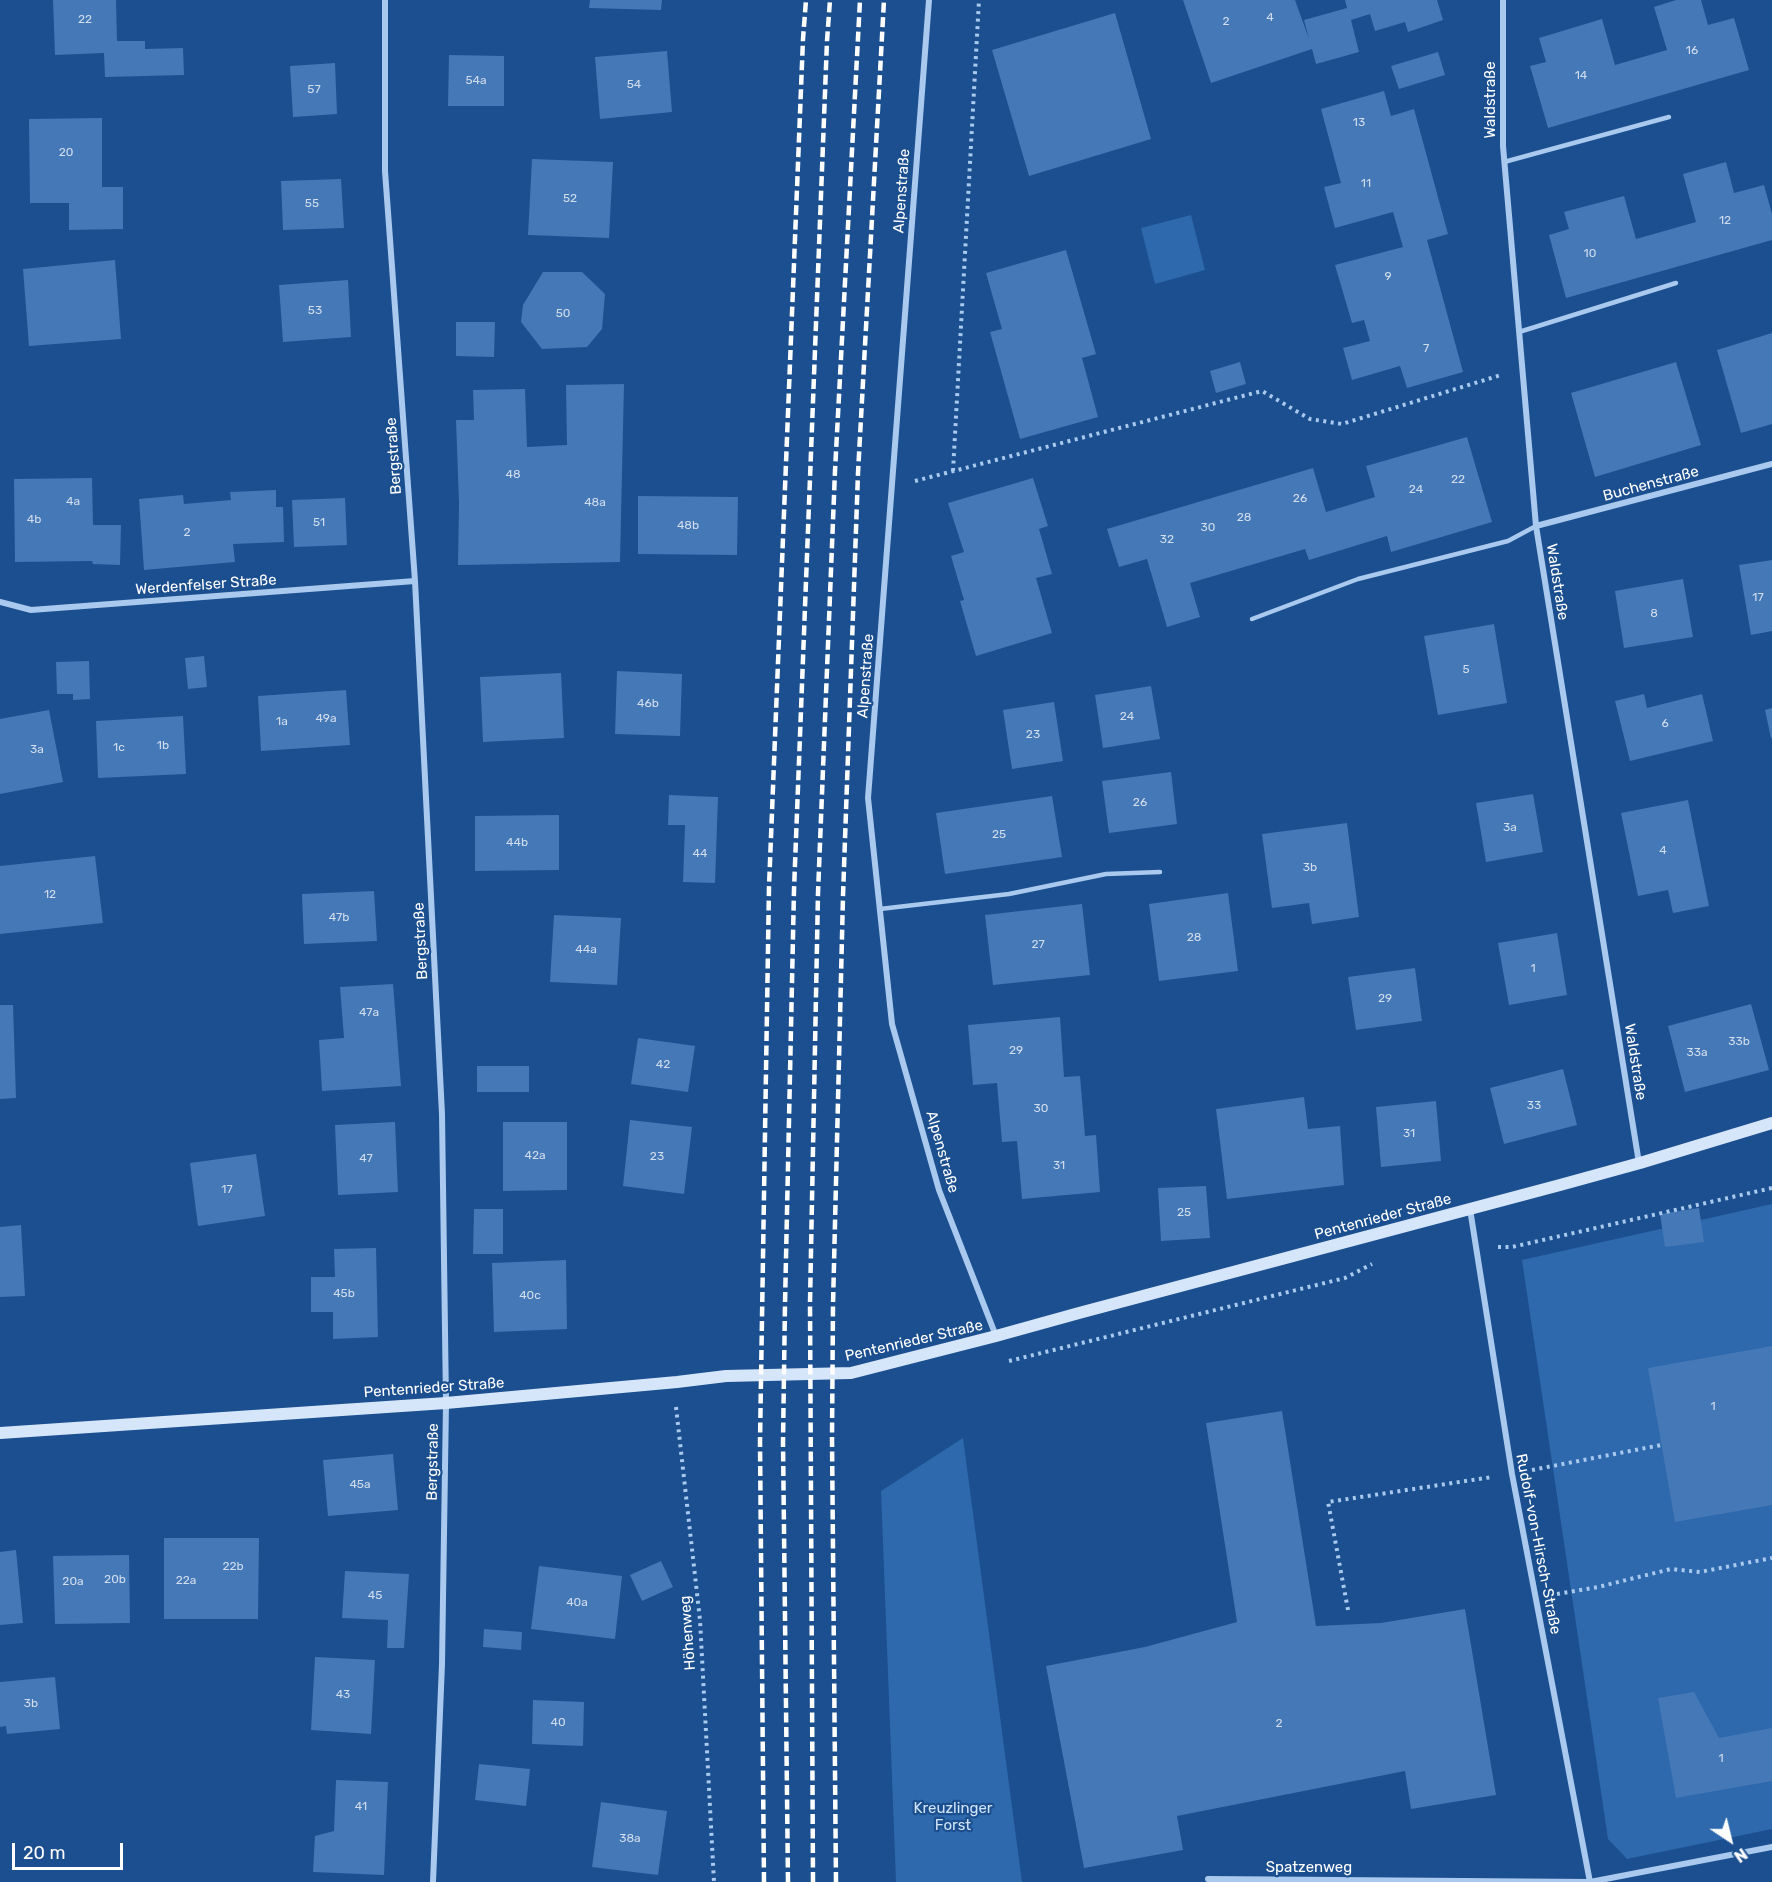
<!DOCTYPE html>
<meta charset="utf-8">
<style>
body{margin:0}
#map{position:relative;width:1772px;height:1882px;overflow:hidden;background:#1b4f8f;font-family:Rubik,sans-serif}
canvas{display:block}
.north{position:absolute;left:1700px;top:1810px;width:60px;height:60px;-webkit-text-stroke:4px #1b4f8f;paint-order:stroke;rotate:145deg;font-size:16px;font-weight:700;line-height:24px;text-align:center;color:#fff}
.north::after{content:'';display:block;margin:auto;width:21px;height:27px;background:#fff;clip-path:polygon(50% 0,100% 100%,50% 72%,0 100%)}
.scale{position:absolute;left:12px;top:1843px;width:111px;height:27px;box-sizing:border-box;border:3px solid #fff;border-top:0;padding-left:8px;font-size:18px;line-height:21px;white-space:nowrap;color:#fff;-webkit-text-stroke:4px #1b4f8f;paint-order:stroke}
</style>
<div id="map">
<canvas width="1772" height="1882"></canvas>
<div class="north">N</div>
<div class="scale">20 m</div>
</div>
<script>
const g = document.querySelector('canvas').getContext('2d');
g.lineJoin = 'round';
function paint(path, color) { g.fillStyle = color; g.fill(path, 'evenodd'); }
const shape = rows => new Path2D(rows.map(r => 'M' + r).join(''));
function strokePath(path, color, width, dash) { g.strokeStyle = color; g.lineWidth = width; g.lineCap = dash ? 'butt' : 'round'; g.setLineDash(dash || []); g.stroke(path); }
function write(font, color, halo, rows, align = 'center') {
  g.font = font + ' Rubik,sans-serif'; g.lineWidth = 4.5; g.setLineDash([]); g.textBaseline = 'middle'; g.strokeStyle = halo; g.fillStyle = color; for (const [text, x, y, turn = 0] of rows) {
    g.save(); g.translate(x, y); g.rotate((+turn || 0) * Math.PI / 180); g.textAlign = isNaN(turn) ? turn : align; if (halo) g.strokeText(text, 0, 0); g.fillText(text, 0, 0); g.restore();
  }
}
paint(shape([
 [1191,215,1205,270,1155,284,1141,228],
 [1772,1204,1772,1829,1627,1859,1608,1839,1522,1260],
 [963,1438,1022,1882,896,1882,881,1491]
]), '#2e69ad');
paint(shape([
 [53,0,116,0,117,41,145,41,145,49,183,48,184,75,105,77,104,53,55,55],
 [590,0,662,0,661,10,589,8],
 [1183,0,1295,0,1309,39,1304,20,1347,8,1345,0,1437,0,1443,20,1408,32,1405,22,1375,31,1370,14,1351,20,1359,52,1316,64,1312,49,1211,83],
 [1676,0,1701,0,1708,25,1734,18,1749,70,1548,128,1530,66,1546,62,1539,38,1602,19,1615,65,1667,50,1654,7],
 [1115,13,1151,139,1029,176,992,50],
 [667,51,672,112,600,119,595,57],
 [1438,52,1445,75,1399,89,1391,66],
 [449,55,504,56,504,106,448,106],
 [335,63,337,114,293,117,290,66],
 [1384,91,1391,116,1414,109,1448,234,1427,240,1463,372,1407,388,1400,366,1352,380,1343,348,1370,341,1364,320,1352,323,1335,265,1403,247,1393,212,1335,228,1324,187,1341,183,1321,109],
 [102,118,102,187,123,187,123,229,69,230,69,203,30,203,29,119],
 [532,159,613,162,609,238,528,235],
 [1726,162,1734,193,1764,185,1772,214,1772,240,1566,298,1549,235,1569,229,1564,212,1624,196,1636,239,1696,222,1683,174],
 [341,179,344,228,283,230,281,181],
 [1066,250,1096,354,1082,358,1098,417,1020,439,990,332,1002,329,986,273],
 [115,260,121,339,29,346,23,269],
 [543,272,582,272,605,294,602,329,587,347,542,349,521,322,523,305],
 [348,280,351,337,283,342,279,285],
 [456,322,495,322,494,357,456,356],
 [1772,333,1772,424,1741,433,1717,350],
 [1240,362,1246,384,1216,393,1210,371],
 [1676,362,1701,445,1595,477,1571,393],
 [624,384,620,562,458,565,459,503,456,420,474,420,473,390,525,389,527,447,567,445,566,385],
 [1467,437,1492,522,1391,552,1387,536,1309,560,1305,549,1190,583,1200,617,1167,627,1147,559,1119,567,1107,529,1313,468,1326,512,1375,497,1366,466],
 [92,478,93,525,121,525,120,565,93,564,92,561,15,562,14,479],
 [1033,478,1048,526,1039,529,1052,574,1036,578,1052,633,976,656,960,601,964,600,951,556,964,552,948,503],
 [276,490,276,507,283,507,284,542,233,544,235,562,144,570,139,499,183,495,184,504,231,500,230,492],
 [638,496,738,497,737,555,638,554],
 [345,498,347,545,294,547,292,500],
 [1772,560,1772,631,1751,635,1739,565],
 [1683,579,1693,637,1624,648,1615,591],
 [1494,624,1507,703,1438,715,1424,636],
 [204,656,207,687,188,689,185,658],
 [89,661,90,699,73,700,73,694,57,694,56,662],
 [617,671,682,674,680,736,615,734],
 [561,673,564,738,483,742,480,677],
 [1151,686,1160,739,1103,748,1095,695],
 [346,690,350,745,261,751,258,696],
 [1644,694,1647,708,1702,694,1713,741,1630,761,1615,701],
 [1054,702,1063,761,1012,769,1003,710],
 [1772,708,1772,738,1771,738,1765,710],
 [49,710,63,782,0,794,0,719],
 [183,716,186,774,98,778,96,721],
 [1171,772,1177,824,1109,833,1102,781],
 [1533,794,1543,852,1486,862,1476,803],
 [669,795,718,797,715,883,683,882,685,825,668,825],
 [1052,796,1062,857,945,874,936,813],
 [1688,800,1709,906,1673,913,1668,890,1638,896,1621,813],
 [559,815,559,870,475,871,475,816],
 [1347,823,1359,917,1312,924,1309,903,1272,908,1262,834],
 [95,856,103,923,0,934,0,866],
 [374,891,377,941,304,944,302,894],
 [1228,893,1238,971,1159,981,1149,904],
 [1082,904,1090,975,993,985,985,915],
 [554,915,621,918,617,985,550,982],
 [1557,933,1567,995,1509,1005,1498,943],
 [1415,968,1422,1021,1356,1030,1348,977],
 [393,984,401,1086,322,1091,319,1040,344,1038,340,987],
 [1751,1004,1769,1070,1685,1092,1668,1026],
 [0,1005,13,1005,16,1098,0,1099],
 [1060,1017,1064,1077,1080,1076,1085,1136,1096,1135,1100,1192,1022,1199,1017,1141,1002,1142,997,1083,973,1085,968,1025],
 [638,1038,695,1046,688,1092,631,1084],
 [477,1066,529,1066,529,1092,477,1092],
 [1563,1069,1577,1125,1504,1144,1490,1088],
 [1304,1097,1308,1129,1340,1126,1344,1185,1227,1199,1216,1109],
 [1436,1101,1441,1161,1381,1167,1376,1107],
 [630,1120,692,1127,684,1194,623,1186],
 [395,1122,398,1192,338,1195,335,1125],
 [503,1122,567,1122,567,1190,503,1191],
 [256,1154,265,1216,198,1226,190,1163],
 [1206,1186,1210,1238,1161,1241,1158,1188],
 [1699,1208,1704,1242,1665,1247,1660,1214],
 [474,1209,503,1209,503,1254,473,1254],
 [21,1225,25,1296,0,1297,0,1227],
 [376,1248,378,1337,333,1339,333,1312,311,1312,311,1277,335,1277,334,1249],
 [566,1260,567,1329,494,1332,492,1263],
 [1772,1346,1772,1505,1675,1522,1648,1368],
 [1282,1411,1316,1626,1381,1623,1465,1609,1496,1795,1411,1809,1405,1771,1177,1816,1183,1850,1084,1868,1046,1666,1145,1647,1237,1622,1206,1423],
 [393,1454,398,1510,328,1516,323,1460],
 [164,1538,259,1538,258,1619,164,1619],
 [16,1550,23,1623,0,1625,0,1552],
 [129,1555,130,1623,55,1624,53,1556],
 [661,1561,673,1587,642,1601,630,1575],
 [539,1566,622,1576,615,1639,531,1629],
 [345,1571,409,1574,404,1648,387,1648,388,1620,342,1618],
 [484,1629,522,1632,521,1650,483,1647],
 [315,1657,375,1660,371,1734,311,1730],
 [55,1677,60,1729,7,1734,6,1726,0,1727,0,1682],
 [1694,1692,1719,1738,1772,1728,1772,1781,1676,1798,1658,1698],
 [533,1700,584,1702,583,1746,532,1744],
 [479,1764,530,1769,526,1806,475,1800],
 [336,1780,388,1782,384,1875,313,1872,315,1836,334,1831],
 [601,1802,667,1811,658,1875,592,1867]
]), '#4478b7');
strokePath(shape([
 [953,471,979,0],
 [915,481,1262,391,1310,419,1342,424,1501,375],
 [1498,1247,1512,1247,1772,1188],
 [1009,1361,1345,1278,1372,1264],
 [676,1407,700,1620,714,1882],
 [1532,1470,1661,1445],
 [1557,1594,1598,1587,1671,1569,1700,1572,1772,1558],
 [1348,1610,1328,1502,1492,1477]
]), '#a9c9ee', 4, [3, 4.5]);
strokePath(shape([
 [1504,162,1669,117],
 [1519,332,1676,283],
 [1252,619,1358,579,1508,541,1536,526],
 [880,909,1009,894,1106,874,1160,872]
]), '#a9c9ee', 4.5);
strokePath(shape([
 [385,0,385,171,415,581,442,1114,446,1403,442,1664,433,1882],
 [929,0,868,798,892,1024,939,1190,996,1336],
 [1503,0,1503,146,1536,526,1639,1163],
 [1536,526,1772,464],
 [0,602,31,610,415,581],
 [1470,1209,1512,1474,1590,1882],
 [1208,1879,1590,1882,1772,1847]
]), '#a9c9ee', 6);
strokePath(shape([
 [0,1433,446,1403,677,1382,726,1376,851,1373,996,1336,1079,1313,1560,1185,1640,1163,1772,1123]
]), '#d6e6fa', 12);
strokePath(shape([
 [764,1882,760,1442,769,887,803,39,806,0],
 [788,1882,783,1442,785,1304,794,890,827,41,830,0],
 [813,1882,810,1303,818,893,835,471,860,0],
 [836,1882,832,1438,833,1305,843,896,858,473,884,0]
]), '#fff', 4.5, [10, 4.5]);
write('12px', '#d0dded', null, [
 ["4",1270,18],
 ["22",85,20],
 ["2",1226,22],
 ["16",1692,51],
 ["14",1581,76],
 ["54a",476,81],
 ["54",634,85],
 ["57",314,90],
 ["13",1359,123],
 ["20",66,153],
 ["11",1366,184],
 ["52",570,199],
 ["55",312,204],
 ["12",1725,221],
 ["10",1590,254],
 ["9",1388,277],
 ["53",315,311],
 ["50",563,314],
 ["7",1426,349],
 ["48",513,475],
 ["22",1458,480],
 ["24",1416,490],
 ["26",1300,499],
 ["4a",73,502],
 ["48a",595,503],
 ["28",1244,518],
 ["4b",34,520],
 ["51",319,523],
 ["48b",688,526],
 ["30",1208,528],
 ["2",187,533],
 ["32",1167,540],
 ["17",1758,598],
 ["8",1654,614],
 ["5",1466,670],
 ["46b",648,704],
 ["24",1127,717],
 ["49a",326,719],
 ["1a",282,722],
 ["6",1665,724],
 ["23",1033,735],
 ["1b",163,746],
 ["1c",119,748],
 ["3a",37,750],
 ["26",1140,803],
 ["3a",1510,828],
 ["25",999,835],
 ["44b",517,843],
 ["4",1663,851],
 ["44",700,854],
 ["3b",1310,868],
 ["12",50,895],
 ["47b",339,918],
 ["28",1194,938],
 ["27",1038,945],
 ["44a",586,950],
 ["1",1533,969],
 ["29",1385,999],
 ["47a",369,1013],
 ["33b",1739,1042],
 ["29",1016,1051],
 ["33a",1697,1053],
 ["42",663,1065],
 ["33",1534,1106],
 ["30",1041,1109],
 ["31",1409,1134],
 ["42a",535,1156],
 ["23",657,1157],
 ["47",366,1159],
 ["31",1059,1166],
 ["17",227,1190],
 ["25",1184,1213],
 ["45b",344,1294],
 ["40c",530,1296],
 ["1",1713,1407],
 ["45a",360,1485],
 ["22b",233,1567],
 ["20b",115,1580],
 ["22a",186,1581],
 ["20a",73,1582],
 ["45",375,1596],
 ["40a",577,1603],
 ["43",343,1695],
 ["3b",31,1704],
 ["40",558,1723],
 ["2",1279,1724],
 ["1",1721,1759],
 ["41",361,1807],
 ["38a",630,1839]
]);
write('15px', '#fff', '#1b4f8f', [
 ["Waldstraße",1491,100,-90],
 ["Alpenstraße",902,191,-86],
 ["Bergstraße",394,456,-94],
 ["Buchenstraße",1651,484,-15],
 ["Waldstraße",1557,582,81],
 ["Werdenfelser Straße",206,585,-4],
 ["Alpenstraße",866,676,-86],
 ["Bergstraße",421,941,-93],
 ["Waldstraße",1635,1062,81],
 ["Alpenstraße",942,1152,74],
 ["Pentenrieder Straße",1383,1217,-15],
 ["Pentenrieder Straße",914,1341,-13],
 ["Pentenrieder Straße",434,1388,-4],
 ["Bergstraße",433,1462,-89],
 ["Rudolf-von-Hirsch-Straße",1538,1544,79],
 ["Höhenweg",688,1633,-94],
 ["Spatzenweg",1309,1868]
]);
write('15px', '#cfe3fa', '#1b4f8f', [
 ["Kreuzlinger",953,1809],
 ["Forst",953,1826]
]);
</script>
